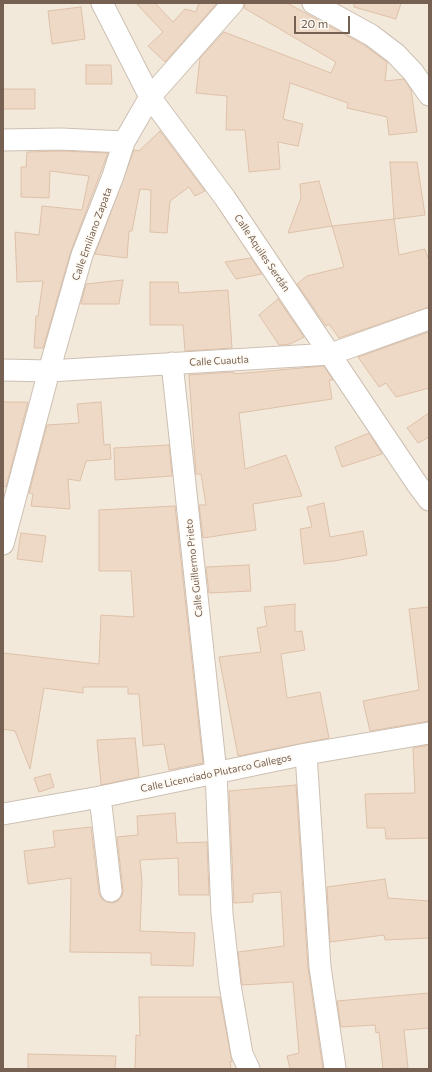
<!DOCTYPE html>
<meta charset="utf-8">
<style>
body{margin:0}
#map{position:relative;width:432px;height:1072px;overflow:hidden;background:#fbf6ec;font-family:Commissioner,sans-serif}
canvas{display:block}
.frame{position:absolute;inset:0;border:4px solid #756051;pointer-events:none}
.scale{position:absolute;left:294px;top:16px;width:56px;height:18px;box-sizing:border-box;border:2px solid #756051;border-top:0;padding-left:5px;font-size:12px;line-height:14px;white-space:nowrap;color:#756051;-webkit-text-stroke:3px #fefaf3;paint-order:stroke}
</style>
<div id="map">
<canvas width="432" height="1072"></canvas>
<div class="frame"></div>
<div class="scale">20 m</div>
</div>
<script>
const g = document.querySelector('canvas').getContext('2d');
g.lineJoin = 'round';
function paint(path, color) { g.fillStyle = color; g.fill(path, 'evenodd'); }
const shape = rows => new Path2D(rows.map(r => 'M' + r).join(''));
function strokePath(path, color, width, dash) { g.strokeStyle = color; g.lineWidth = width; g.lineCap = dash ? 'butt' : 'round'; g.setLineDash(dash || []); g.stroke(path); }
function write(font, color, halo, rows, align = 'center') {
  g.font = font + ' Commissioner,sans-serif'; g.lineWidth = 3; g.setLineDash([]); g.textBaseline = 'middle'; g.strokeStyle = halo; g.fillStyle = color; for (const [text, x, y, turn = 0] of rows) {
    g.save(); g.translate(x, y); g.rotate((+turn || 0) * Math.PI / 180); g.textAlign = isNaN(turn) ? turn : align; if (halo) g.strokeText(text, 0, 0); g.fillText(text, 0, 0); g.restore();
  }
}
paint(shape([
 [3,3,429,3,429,1069,3,1069]
]), '#f2e9db');
const building = shape([
 [136,3,155,3,173,22,185,9,196,12,199,3,217,3,165,62,148,46,163,32,136,3],
 [245,3,287,3,364,45,387,62,385,81,404,79,411,90,417,132,389,135,387,117,347,108,348,103,290,83,283,119,303,124,298,146,278,142,280,169,249,172,245,130,226,130,227,96,196,93,200,58,224,32,331,73,336,62,244,8,245,3],
 [354,3,401,3,396,19,354,7,354,3],
 [81,7,85,39,52,44,48,11,81,7],
 [86,65,111,65,112,84,86,84,86,65],
 [3,89,35,89,35,109,3,109,3,89],
 [160,131,205,191,195,196,189,187,170,201,167,233,150,232,151,190,140,189,132,231,129,231,127,258,95,254,134,150,139,151,160,131],
 [61,151,108,153,71,251,43,348,34,348,36,316,38,316,43,281,17,282,15,232,39,235,42,206,82,210,89,176,50,171,49,198,21,197,21,167,26,167,27,152,61,151],
 [390,162,417,162,425,215,394,219,390,162],
 [319,181,332,226,288,233,301,198,300,184,319,181],
 [394,219,399,255,425,249,429,261,429,307,339,338,329,324,326,326,297,284,307,276,344,267,332,226,394,219],
 [251,258,262,274,236,279,225,262,251,258],
 [123,280,119,304,81,304,86,284,123,280],
 [150,282,178,282,179,293,228,290,232,348,185,351,183,325,150,325,150,282],
 [278,299,304,337,290,344,279,345,259,315,278,299],
 [429,332,429,388,396,397,386,383,379,387,358,357,429,332],
 [324,366,333,380,329,380,332,399,239,413,245,469,286,455,302,496,253,504,256,530,203,538,199,505,206,505,201,474,196,474,189,375,234,372,234,374,324,366],
 [3,402,28,402,6,487,3,486,3,402],
 [101,402,104,445,110,444,111,459,86,461,80,481,68,479,70,509,31,506,33,494,29,493,47,425,79,423,77,404,101,402],
 [429,413,429,437,418,443,407,428,429,413],
 [369,433,382,454,342,467,335,447,369,433],
 [169,445,172,476,115,480,114,448,169,445],
 [324,503,330,537,363,531,367,555,334,561,304,564,300,529,312,527,307,507,324,503],
 [175,506,203,763,169,770,164,744,143,746,139,694,128,694,128,687,83,687,83,693,44,688,30,769,15,731,3,729,3,653,99,664,101,615,134,617,131,571,99,571,99,510,175,506],
 [21,533,46,536,42,562,17,559,21,533],
 [249,565,251,591,209,593,206,567,249,565],
 [295,604,295,632,302,631,305,650,281,654,287,698,320,692,329,738,238,756,219,657,261,652,257,628,267,626,264,607,295,604],
 [429,607,429,721,370,731,363,701,419,690,409,609,429,607],
 [135,738,139,777,101,785,97,740,135,738],
 [429,745,429,838,386,839,385,828,367,828,365,794,415,793,413,748,429,745],
 [50,774,54,787,39,792,34,778,50,774],
 [296,785,308,968,323,1069,290,1069,287,1056,299,1053,293,982,242,985,238,952,284,946,281,892,253,894,253,902,234,903,229,791,296,785],
 [175,813,177,843,207,842,209,895,179,895,178,858,140,860,142,881,140,931,195,933,193,966,151,965,151,953,70,952,71,878,28,884,24,851,55,847,53,831,91,827,99,893,101,898,106,902,113,903,118,901,122,896,123,890,117,837,138,835,137,816,175,813],
 [385,879,388,898,429,901,429,938,385,940,384,935,330,942,327,887,385,879],
 [429,993,429,1028,404,1030,408,1068,383,1069,379,1032,376,1033,375,1025,341,1027,337,1001,429,993],
 [139,997,220,997,232,1062,230,1062,231,1069,135,1069,136,1035,140,1036,139,997],
 [28,1054,116,1056,115,1069,28,1069,28,1054]
]);
paint(building, '#eed9c7');
strokePath(building, '#dfc1a9', 1);
const street = shape([
 [102,3,150,97,225,198,417,484,429,500],
 [313,3,371,35,396,54,413,72,429,95],
 [3,140,61,139,124,142],
 [172,363,216,773,222,914,230,985,242,1054,249,1069],
 [3,370,49,371,331,354,429,319],
 [3,544,49,371,82,255,113,176,124,142,150,97,233,3],
 [306,754,320,967,335,1068],
 [100,797,111,891],
 [3,814,100,797,306,754,429,733]
]);
strokePath(street, '#cdc0b3', 23);
strokePath(street, '#fff', 21);
write('10px', '#756051', '#fefaf3', [
 ["Calle Emiliano Zapata",92,234,-70],
 ["Calle Aquiles Serdán",262,253,56],
 ["Calle Cuautla",219,361,-3],
 ["Calle Guillermo Prieto",194,568,-96],
 ["Calle Licenciado Plutarco Gallegos",216,773,-12]
]);
</script>
